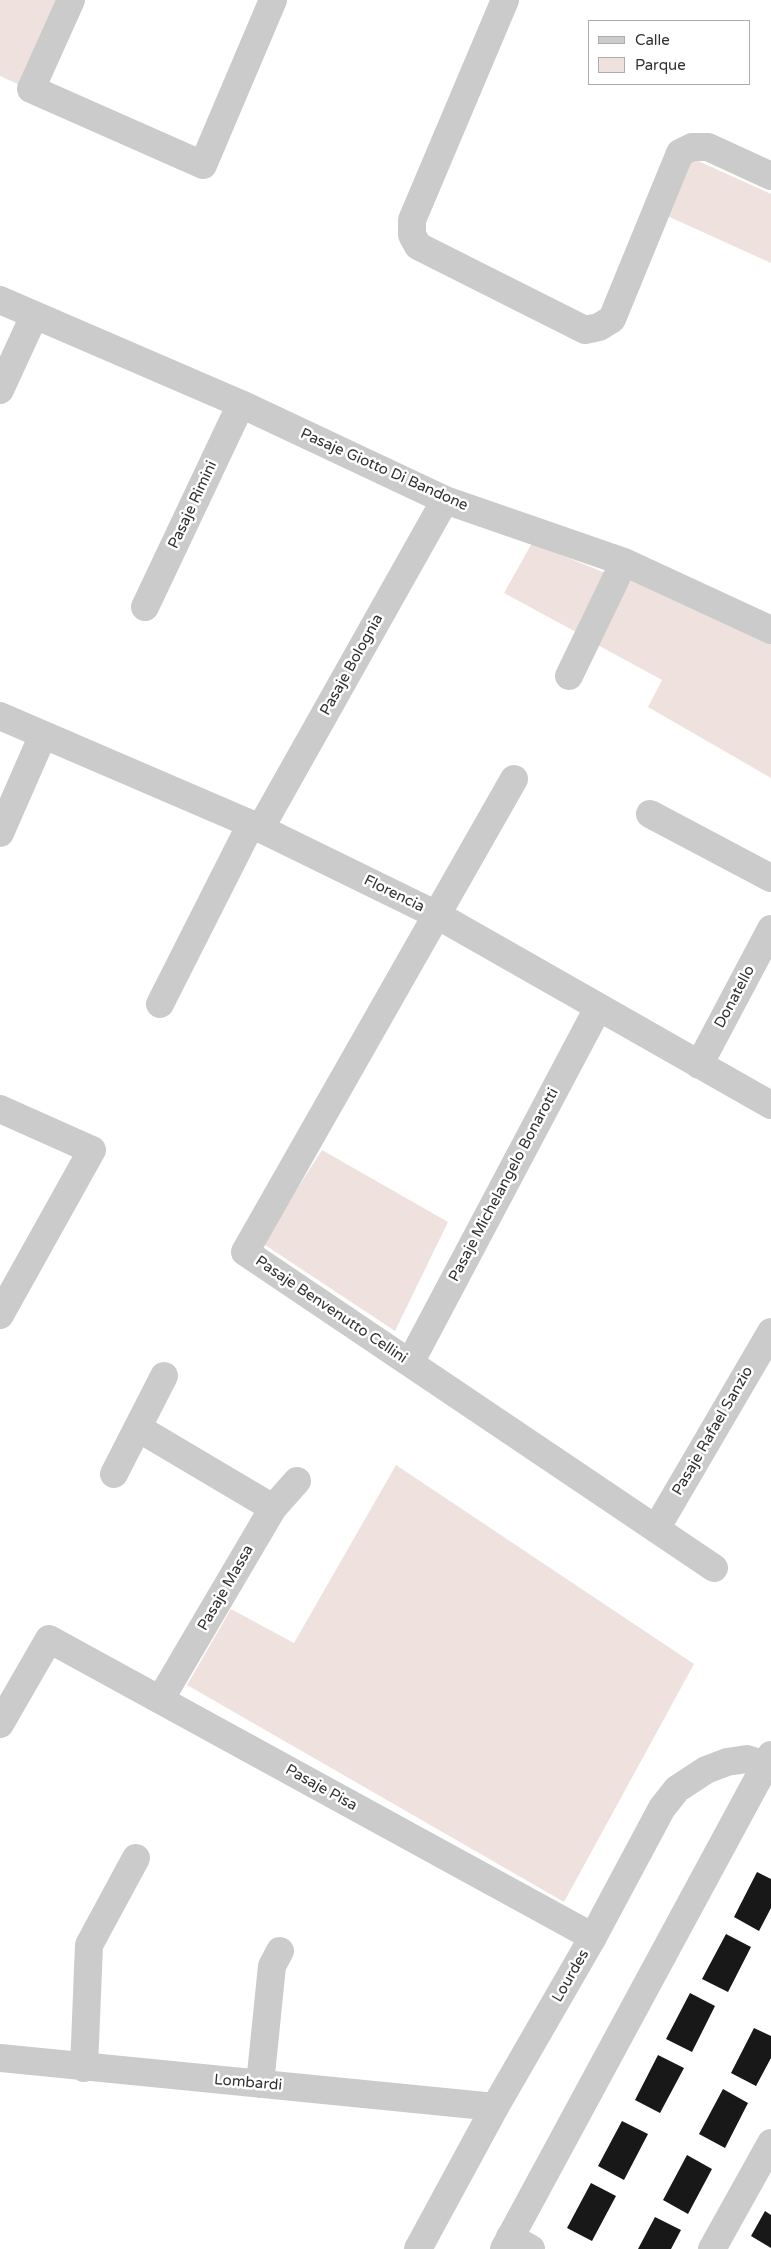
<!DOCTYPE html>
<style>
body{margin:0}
#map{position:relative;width:771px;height:2249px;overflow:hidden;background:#fff;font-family:"Varela Round",sans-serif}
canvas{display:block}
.legend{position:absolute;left:588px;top:20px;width:162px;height:65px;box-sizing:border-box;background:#fff;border:1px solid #adadad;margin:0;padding:6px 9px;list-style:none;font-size:15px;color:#313131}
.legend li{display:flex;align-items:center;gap:10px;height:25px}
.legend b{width:25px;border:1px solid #adadad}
</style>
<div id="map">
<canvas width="771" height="2249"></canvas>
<ul class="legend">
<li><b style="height:6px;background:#cbcbcb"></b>Calle</li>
<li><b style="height:14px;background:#efe2de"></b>Parque</li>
</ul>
</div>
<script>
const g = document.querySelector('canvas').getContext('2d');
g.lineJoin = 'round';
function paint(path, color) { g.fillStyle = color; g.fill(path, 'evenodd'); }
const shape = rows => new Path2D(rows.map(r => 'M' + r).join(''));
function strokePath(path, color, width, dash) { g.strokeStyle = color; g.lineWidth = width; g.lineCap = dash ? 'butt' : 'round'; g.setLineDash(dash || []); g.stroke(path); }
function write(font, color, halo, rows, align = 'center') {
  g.font = font + ' "Varela Round",sans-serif'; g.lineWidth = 5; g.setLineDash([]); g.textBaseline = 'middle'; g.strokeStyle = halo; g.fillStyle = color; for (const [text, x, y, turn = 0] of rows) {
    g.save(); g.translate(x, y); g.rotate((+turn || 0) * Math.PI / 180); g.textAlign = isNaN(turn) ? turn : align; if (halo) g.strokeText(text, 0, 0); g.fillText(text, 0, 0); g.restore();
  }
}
paint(shape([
 [0,0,60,0,22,86,0,76],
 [685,155,771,194,771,263,665,215],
 [532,543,608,574,576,632,504,593],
 [631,580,771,641,771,778,648,707,662,680,594,643],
 [322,1150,448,1222,395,1331,262,1243],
 [396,1465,694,1664,564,1902,187,1685,231,1609,294,1643]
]), '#efe2de');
paint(shape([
 [757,1872,771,1879,771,1908,759,1931,734,1917],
 [726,1934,751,1947,728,1992,702,1979],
 [690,1993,715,2006,692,2052,666,2039],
 [754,2028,771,2036,771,2058,756,2086,731,2073],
 [658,2055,684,2068,660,2113,635,2100],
 [723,2089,748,2103,725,2148,699,2134],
 [622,2121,648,2134,624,2180,598,2166],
 [687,2155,712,2169,688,2214,663,2200],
 [591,2183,616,2196,592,2241,567,2228],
 [765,2211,771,2215,771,2248,751,2236],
 [655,2217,681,2230,671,2249,638,2249]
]), '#181818');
strokePath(shape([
 [71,0,31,89,203,165,273,0],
 [505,0,412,220,412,235,418,246,585,330,599,327,612,319,680,153,692,147,708,147,771,176],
 [0,300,241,404,445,500,624,562,771,630],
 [0,390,34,316],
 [145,607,241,404],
 [569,676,624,562],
 [0,716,251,824,437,915,771,1105],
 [514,779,245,1252,714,1568],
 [650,814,771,878],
 [260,829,445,500],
 [0,833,43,735],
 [160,1004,251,824],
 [699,1065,771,929],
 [0,1109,92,1150,0,1315],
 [410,1363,598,1008],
 [138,1428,273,1508],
 [114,1474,164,1376],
 [656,1529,771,1332],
 [160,1700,273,1508,297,1481],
 [0,1724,49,1639,593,1937],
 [0,2058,495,2107],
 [84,2068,89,1945,136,1858],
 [260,2084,272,1966,280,1951],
 [510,2237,531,2249],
 [712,2249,771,2143]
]), '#cbcbcb', 28);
strokePath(shape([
 [418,2249,495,2107,593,1937,662,1808,677,1789,706,1770,727,1762,747,1759,766,1765],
 [504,2249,771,1755]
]), '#cbcbcb', 28);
write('15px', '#313131', '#fff', [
 ["Pasaje Giotto Di Bandone",384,470,24],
 ["Pasaje Rimini",193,505,-65],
 ["Pasaje Bolognia",352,665,-61],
 ["Florencia",394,894,26],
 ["Donatello",735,997,-62],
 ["Pasaje Michelangelo Bonarotti",504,1185,-62],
 ["Pasaje Benvenutto Cellini",331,1310,34],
 ["Pasaje Rafael Sanzio",713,1431,-60],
 ["Pasaje Massa",226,1588,-60],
 ["Pasaje Pisa",321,1788,29],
 ["Lourdes",571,1976,-60],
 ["Lombardi",248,2083,5]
]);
</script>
